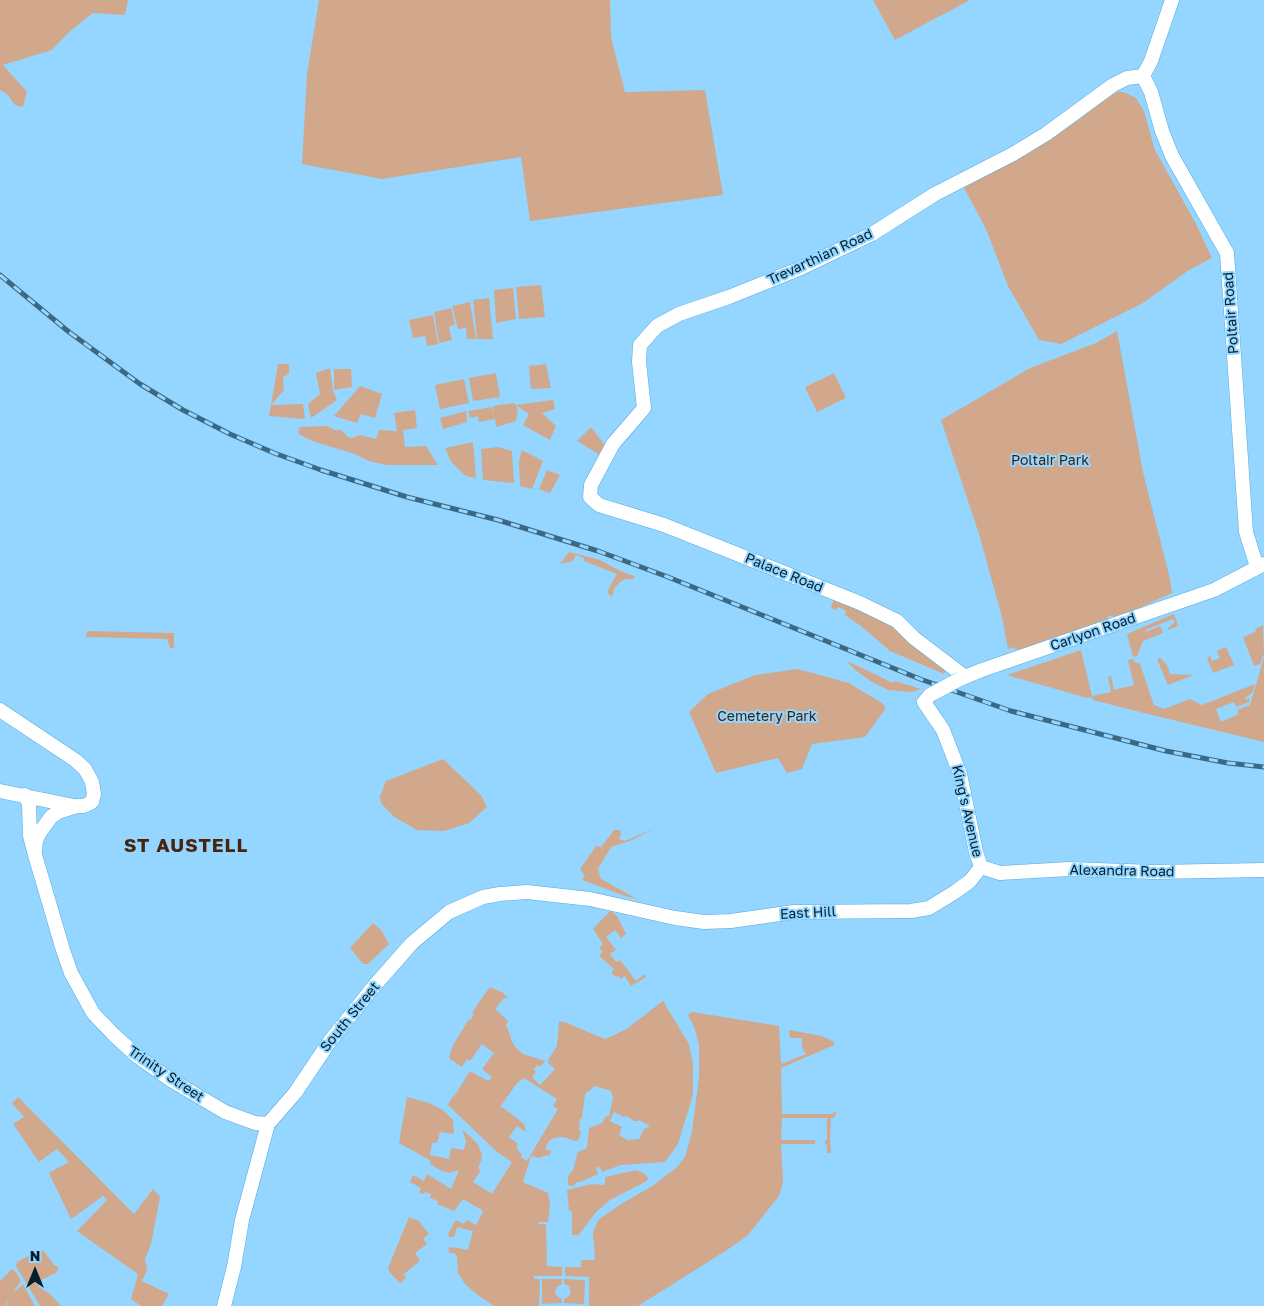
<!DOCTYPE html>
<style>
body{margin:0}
#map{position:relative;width:1264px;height:1306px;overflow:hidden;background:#94d6ff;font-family:"Golos Text",sans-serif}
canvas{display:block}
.north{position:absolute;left:10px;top:1246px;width:50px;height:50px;-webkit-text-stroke:4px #94d6ff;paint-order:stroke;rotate:0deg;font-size:14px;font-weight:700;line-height:20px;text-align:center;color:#031e2d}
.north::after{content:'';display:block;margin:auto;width:18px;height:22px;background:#031e2d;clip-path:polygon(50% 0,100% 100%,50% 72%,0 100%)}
</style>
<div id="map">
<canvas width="1264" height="1306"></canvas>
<div class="north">N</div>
</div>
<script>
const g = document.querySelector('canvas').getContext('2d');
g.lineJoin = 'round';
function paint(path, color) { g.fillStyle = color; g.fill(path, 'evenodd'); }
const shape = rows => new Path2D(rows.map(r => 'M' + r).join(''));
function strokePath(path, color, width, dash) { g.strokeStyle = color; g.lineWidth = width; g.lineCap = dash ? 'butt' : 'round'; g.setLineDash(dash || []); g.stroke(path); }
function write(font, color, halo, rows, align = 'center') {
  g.font = font + ' "Golos Text",sans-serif'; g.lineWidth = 4; g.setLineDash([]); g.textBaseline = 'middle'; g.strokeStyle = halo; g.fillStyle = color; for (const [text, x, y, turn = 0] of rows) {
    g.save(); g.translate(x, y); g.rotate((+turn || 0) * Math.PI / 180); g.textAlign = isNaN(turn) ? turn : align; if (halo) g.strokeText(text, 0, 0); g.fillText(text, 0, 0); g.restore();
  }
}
paint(shape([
 [0,0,128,0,125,15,93,13,69,32,52,50,3,65,27,92,23,107,15,105,7,94,0,90],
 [319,0,610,0,611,37,625,92,705,90,723,195,530,221,521,157,382,179,302,164,307,74],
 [873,0,970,0,895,40],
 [1117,92,1124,92,1136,98,1144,111,1155,150,1196,224,1212,258,1189,270,1143,303,1061,344,1039,340,1008,286,986,229,963,186,1026,155,1080,119,1108,96],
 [541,285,545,317,519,319,516,287],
 [513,288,516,319,496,323,494,290],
 [489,298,493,339,477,339,473,300],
 [470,302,476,339,467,339,466,328,458,329,452,306],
 [451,308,455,324,449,327,452,340,439,343,434,312],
 [433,315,438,344,427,346,425,336,413,338,409,320],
 [1117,331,1143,472,1170,579,1172,593,1126,614,1114,618,1112,615,1108,617,1107,621,1021,650,1015,649,1014,647,1008,649,1002,617,979,534,941,420,1030,368,1096,343],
 [278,364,289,364,289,374,283,377,284,390,271,405,303,404,305,419,269,416],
 [546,364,551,388,531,389,529,366],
 [330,368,333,391,337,400,311,418,308,404,320,394,316,373],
 [334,369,351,369,352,387,334,390],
 [496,373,500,397,473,401,469,378],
 [834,373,846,398,817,412,805,387],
 [464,379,469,403,440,409,435,385],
 [360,386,382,394,375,418,361,414,357,423,334,416],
 [553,400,555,409,542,413,556,426,550,440,523,425,529,414,516,405,518,410,516,421,496,427,495,419,479,422,478,416,470,418,468,411,492,407,494,414,493,406,514,403,515,405],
 [415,410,417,428,403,430,405,447,426,446,438,465,386,465,369,461,355,454,315,442,300,435,298,432,300,427,327,426,335,430,341,430,348,437,352,438,360,435,376,439,379,430,397,431,394,413],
 [466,411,467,422,443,429,440,418],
 [591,427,606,447,600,455,577,441],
 [473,442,476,478,466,476,451,462,445,448],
 [498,447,512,451,514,483,483,480,481,449],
 [522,450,543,461,532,489,520,486,519,461],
 [547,470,560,475,550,493,539,489],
 [569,552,600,560,620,571,634,576,634,579,626,579,620,582,615,587,612,597,607,592,617,574,584,561,584,558,576,555,573,561,560,564],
 [834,599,891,625,945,671,944,674,890,651,861,626,845,615,846,611,838,607,836,610,831,608],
 [1174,614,1178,626,1168,630,1168,628,1175,622,1173,619,1145,630,1146,632,1160,626,1163,633,1143,641,1137,656,1133,657,1127,634],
 [1263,625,1264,654,1260,664,1254,666,1243,637,1256,632,1255,629],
 [87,631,174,633,174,648,170,648,167,639,86,637],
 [1226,647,1234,665,1213,673,1207,658,1210,656,1212,661,1220,658,1217,651],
 [1081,650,1092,696,1111,692,1108,677,1111,676,1114,690,1134,685,1128,660,1134,659,1134,662,1140,664,1154,705,1164,709,1190,699,1202,705,1255,684,1252,693,1245,698,1246,700,1250,698,1249,702,1236,707,1234,702,1216,709,1221,722,1239,714,1237,710,1250,705,1264,657,1264,742,1144,713,1093,700,1091,697,1087,698,1007,675],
 [1160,658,1167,665,1170,674,1194,675,1168,685,1157,659],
 [847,661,893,683,895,681,921,689,912,692,888,690,869,680,854,669],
 [798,669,849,683,882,703,886,708,865,737,812,744,802,769,787,773,778,758,716,773,689,712,708,694,755,675],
 [443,759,481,795,487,807,469,823,444,831,417,830,393,816,381,803,380,796,386,781],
 [655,828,632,840,611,847,598,869,601,879,637,899,625,896,582,880,585,876,580,869,596,846,601,847,614,830,620,830,621,834,619,839,625,841],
 [610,911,617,916,626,934,621,938,615,930,606,937,616,950,610,954,616,962,620,960,636,981,645,974,646,977,631,986,625,976,620,979,619,976,616,977,611,973,614,969,599,956,603,951,599,948,603,944,593,929],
 [373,923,381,930,389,944,368,964,363,964,350,948],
 [490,987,503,993,508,998,504,998,495,1009,508,1021,506,1025,511,1037,511,1040,516,1048,523,1054,545,1061,540,1067,538,1065,534,1069,536,1072,532,1077,540,1085,555,1069,547,1062,550,1062,548,1060,557,1046,559,1021,567,1023,605,1039,625,1030,663,1001,689,1044,693,1064,693,1094,690,1105,678,1144,665,1162,621,1165,602,1172,600,1167,596,1168,598,1174,580,1182,577,1182,573,1186,568,1185,568,1176,573,1170,578,1152,587,1148,589,1128,602,1123,606,1116,609,1116,611,1108,613,1097,611,1091,595,1086,585,1094,582,1118,580,1119,579,1130,581,1131,579,1139,576,1141,563,1137,554,1138,549,1141,545,1149,551,1151,549,1156,547,1155,539,1158,531,1156,523,1182,548,1193,550,1204,548,1222,539,1222,538,1224,546,1224,547,1266,562,1267,562,1276,534,1276,534,1279,540,1279,539,1306,494,1306,479,1296,465,1284,458,1273,457,1256,454,1253,449,1253,449,1247,457,1248,468,1250,473,1231,457,1227,454,1237,449,1237,448,1234,456,1220,464,1224,467,1220,476,1225,483,1212,482,1210,463,1199,454,1211,437,1204,438,1201,430,1198,431,1194,426,1192,422,1194,419,1193,421,1188,410,1182,413,1175,424,1181,427,1174,451,1189,459,1170,450,1173,442,1171,430,1164,431,1161,399,1143,407,1097,429,1103,443,1110,453,1120,454,1134,440,1132,437,1143,432,1143,430,1155,449,1159,451,1148,464,1150,466,1141,462,1129,477,1143,482,1154,481,1161,478,1168,481,1170,473,1182,492,1194,512,1162,496,1151,448,1105,451,1099,455,1095,470,1071,488,1081,492,1077,482,1069,494,1053,482,1044,470,1061,467,1059,462,1067,449,1058,452,1047,469,1019,471,1020,474,1014,472,1013,479,1002],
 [524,1078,557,1099,553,1106,558,1109,527,1161,521,1157,522,1155,516,1147,518,1144,509,1137,517,1126,526,1132,524,1124,505,1109,500,1107,517,1083],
 [614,1112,624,1117,627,1116,634,1121,638,1121,639,1120,650,1126,644,1129,639,1139,627,1140,619,1135,622,1127,610,1121],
 [692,1012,779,1026,781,1064,806,1054,802,1048,802,1038,790,1038,789,1030,822,1036,834,1042,834,1045,781,1068,782,1114,832,1114,837,1111,834,1118,831,1118,830,1140,831,1153,827,1153,827,1145,825,1144,825,1140,827,1140,827,1118,782,1118,781,1140,815,1140,815,1144,781,1144,783,1182,779,1196,747,1236,727,1250,638,1306,589,1306,589,1277,565,1276,565,1267,581,1267,581,1260,595,1260,593,1232,598,1220,621,1204,654,1185,677,1167,685,1157,692,1132,699,1077,699,1045,695,1029,688,1015],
 [18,1097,134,1214,153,1189,160,1197,151,1244,145,1259,147,1270,142,1281,169,1294,162,1306,141,1306,131,1299,138,1274,77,1231,107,1200,103,1196,71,1219,49,1173,69,1162,57,1149,39,1162,13,1124,24,1117,12,1103],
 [636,1170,645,1174,648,1178,647,1181,610,1200,595,1213,579,1235,572,1235,572,1211,569,1211,567,1190,592,1184,604,1185,605,1183,605,1177],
 [409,1217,419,1221,429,1234,423,1239,427,1244,415,1253,420,1261,404,1274,406,1278,400,1283,391,1274,388,1268],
 [40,1250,43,1250,54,1265,59,1268,56,1273,43,1279,38,1286,51,1295,61,1306,40,1306,16,1266,17,1262],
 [12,1269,16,1272,21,1281,12,1294,23,1284,35,1306,6,1306,11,1295,5,1306,0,1306,0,1281],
 [542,1279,562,1279,562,1284,556,1288,555,1293,558,1297,562,1299,562,1303,542,1304],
 [564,1279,585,1280,584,1304,564,1303,564,1299,569,1296,571,1292,569,1286,564,1284]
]), '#d1a88b');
const secondary = shape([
 [1143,76,1151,92,1162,131,1172,156,1227,253,1246,532,1257,567],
 [1143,76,1151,61,1172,0],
 [964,676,914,638,897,621,860,603,664,525,599,505,590,497,591,485,613,444,644,408,639,362,640,345,657,326,679,314,729,297,801,268,872,234,935,194,1013,154,1046,134,1113,85,1127,78,1143,76],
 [960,679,982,670,1214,590,1264,564],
 [930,695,924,702,943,730,960,774,976,852,981,867],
 [0,710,75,760,85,769,92,782,94,794,92,802,84,806,77,806,58,812,51,817,40,832,36,841,35,850],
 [0,791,74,806],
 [25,795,29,804,30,836,35,855,63,950,71,973,93,1013,114,1035,137,1056,171,1080,225,1112,255,1123,268,1124],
 [981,867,1000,873,1069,869,1154,872,1264,870],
 [224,1306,234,1267,242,1220,268,1124,295,1093,330,1041,375,985,412,943,449,912,483,897,500,894,527,892,590,899,675,918,704,922,731,921,794,912,911,911,929,908,955,892,970,881,981,867]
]);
strokePath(secondary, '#54a9db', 15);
strokePath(secondary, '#fff', 14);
const rail = shape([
 [0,275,69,332,140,384,183,410,230,434,274,453,321,470,407,497,498,520,598,551,668,577,920,679,1011,711,1166,751,1228,763,1264,767]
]);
strokePath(rail, '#3d6881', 5);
strokePath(rail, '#94d6ff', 3, [9]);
const secondaryBridge = shape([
 [930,695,960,679]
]);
strokePath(secondaryBridge, '#54a9db', 15, []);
strokePath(secondaryBridge, '#fff', 14);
write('14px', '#031e2d', '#94d6ff', [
 ["Trevarthian Road",820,257,-25],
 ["Poltair Road",1231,313,-94],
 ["Palace Road",784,573,22],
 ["Carlyon Road",1093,632,-19],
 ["King's Avenue",967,811,77],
 ["Alexandra Road",1122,871,1],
 ["East Hill",808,913,-3],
 ["South Street",350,1017,-51],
 ["Trinity Street",166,1074,34]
]);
write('14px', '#3e220d', '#94d6ff', [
 ["Poltair Park",1050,461],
 ["Cemetery Park",767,717]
]);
g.letterSpacing = '1px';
write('bold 19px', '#46260d', '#94d6ff', [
 ["ST AUSTELL",186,846]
]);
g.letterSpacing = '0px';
</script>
